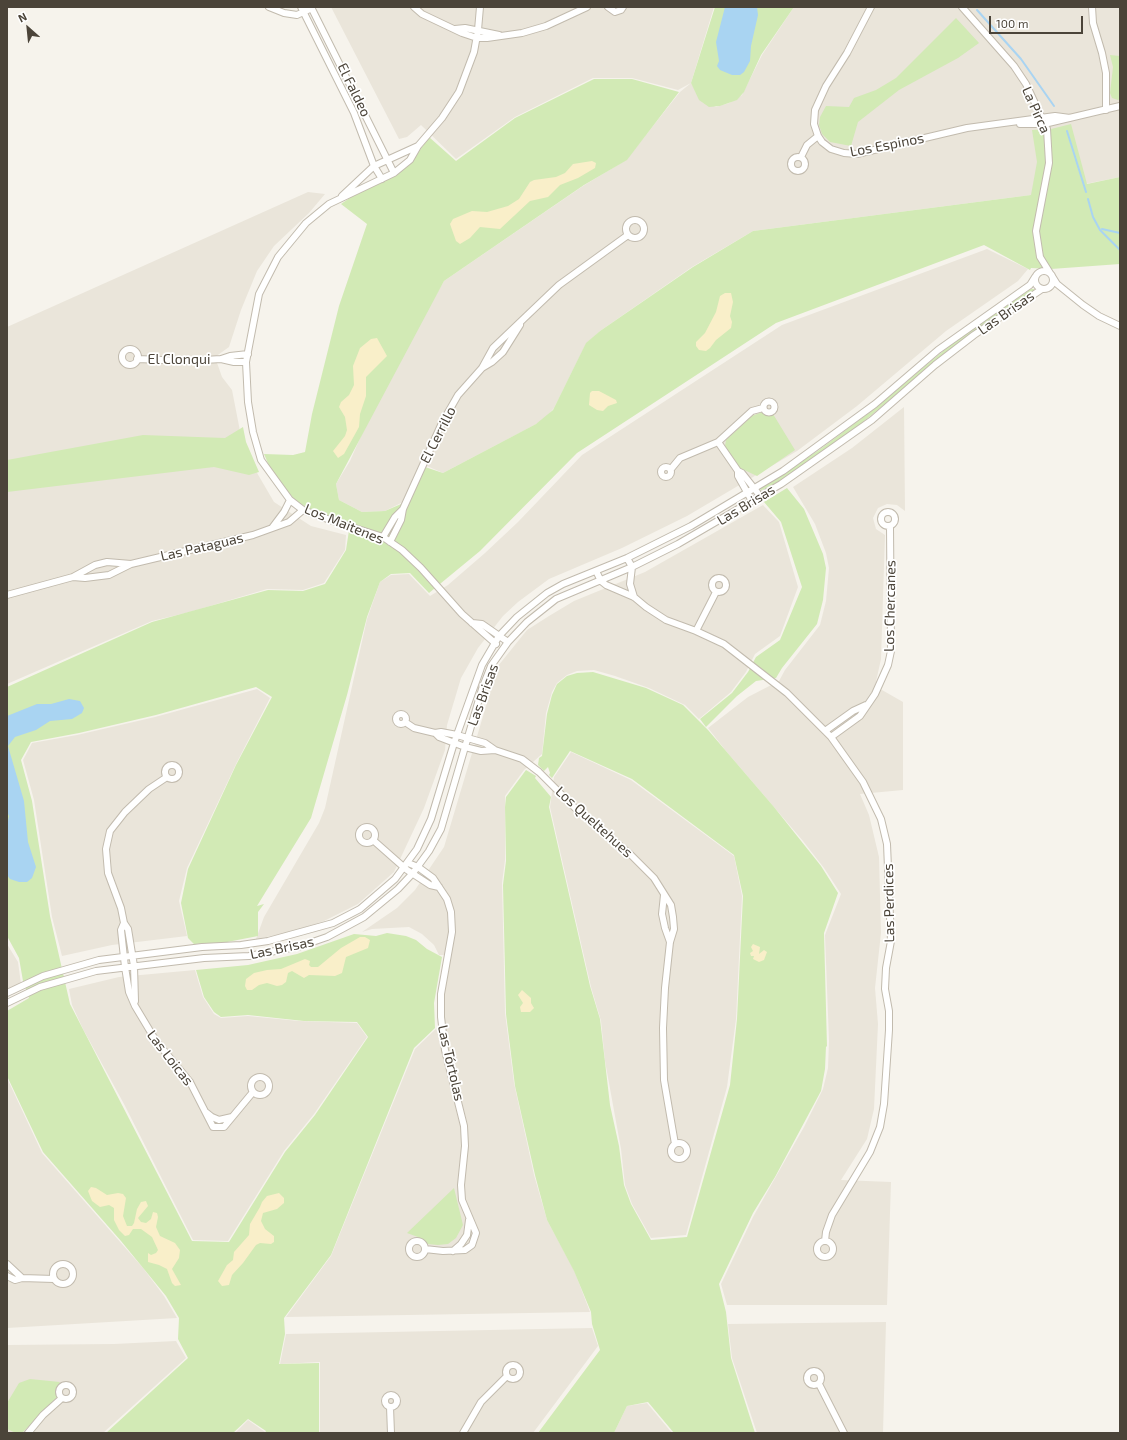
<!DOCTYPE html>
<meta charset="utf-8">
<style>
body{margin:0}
#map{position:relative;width:1127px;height:1440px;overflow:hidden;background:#f6f3ec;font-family:"Exo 2",sans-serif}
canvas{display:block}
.frame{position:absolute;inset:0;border:8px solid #4b4439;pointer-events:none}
.north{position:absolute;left:8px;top:8px;width:40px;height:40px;-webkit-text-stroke:3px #fff;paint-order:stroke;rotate:333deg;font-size:11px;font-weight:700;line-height:16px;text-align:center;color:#4b4439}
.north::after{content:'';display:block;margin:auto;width:14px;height:18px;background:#4b4439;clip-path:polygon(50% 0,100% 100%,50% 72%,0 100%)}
.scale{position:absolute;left:989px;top:16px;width:94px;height:18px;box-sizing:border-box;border:2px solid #4b4439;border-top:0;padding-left:5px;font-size:12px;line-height:14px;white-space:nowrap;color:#4b4439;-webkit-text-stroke:3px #fff;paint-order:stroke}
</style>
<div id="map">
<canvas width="1127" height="1440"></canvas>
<div class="frame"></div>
<div class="north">N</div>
<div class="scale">100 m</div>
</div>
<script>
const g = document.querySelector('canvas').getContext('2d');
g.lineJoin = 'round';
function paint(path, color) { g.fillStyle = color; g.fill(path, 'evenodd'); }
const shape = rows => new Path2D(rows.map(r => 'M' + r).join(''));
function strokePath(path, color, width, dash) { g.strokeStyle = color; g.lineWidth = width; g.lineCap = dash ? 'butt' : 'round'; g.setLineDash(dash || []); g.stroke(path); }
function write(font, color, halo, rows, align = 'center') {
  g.font = font + ' "Exo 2",sans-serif'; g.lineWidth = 3.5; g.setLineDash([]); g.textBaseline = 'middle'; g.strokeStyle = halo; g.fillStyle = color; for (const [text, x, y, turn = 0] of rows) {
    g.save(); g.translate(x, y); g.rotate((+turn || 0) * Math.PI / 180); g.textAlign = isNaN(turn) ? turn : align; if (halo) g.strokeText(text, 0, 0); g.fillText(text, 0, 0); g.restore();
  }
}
paint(shape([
 [331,7,714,7,691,83,678,90,632,78,593,78,515,117,456,159,421,125,407,137,399,139],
 [794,7,1120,7,1120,177,1031,195,753,231,692,267,600,331,586,344,554,408,544,420,443,473,427,466,407,500,385,511,362,512,339,500,336,484,350,461,365,427,426,312,444,281,583,186,626,160,680,92,691,83,702,101,716,107,729,103,742,95,762,55],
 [308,192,325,194,309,213,274,246,257,271,241,310,229,347,215,357,222,377,232,390,240,431,253,466,274,502,311,526,346,535,345,550,324,583,303,590,267,589,190,612,152,621,7,684,7,327],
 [987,249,1028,269,1018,281,946,331,857,406,797,451,687,516,622,548,549,579,518,602,503,616,478,648,461,678,447,725,445,750,424,808,394,872,358,904,324,921,291,932,256,939,264,917,319,823,325,808,367,619,380,582,391,575,409,574,430,596,448,585,485,553,518,522,582,455,782,325],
 [904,407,905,511,897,505,887,504,878,508,873,518,876,529,885,535,881,659,875,686,903,702,903,790,860,794,869,815,879,857,881,933,875,988,878,1024,874,1109,867,1139,841,1180,891,1182,887,1305,727,1305,721,1284,753,1217,804,1127,823,1089,828,1068,829,1041,825,935,841,894,824,868,803,841,726,751,708,728,748,697,779,681,785,670,820,625,826,601,829,568,826,553,815,524,793,487,852,448],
 [763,505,779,522,798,587,780,636,755,654,746,672,731,692,699,719,685,705,649,688,615,676,594,670,577,671,567,675,557,683,552,692,546,713,542,754,524,770,505,796,505,860,502,883,505,1013,514,1083,534,1175,547,1220,574,1270,590,1312,286,1317,331,1256,415,1049,441,1024,448,955,439,955,434,945,422,934,409,927,372,929,362,932,397,908,415,890,444,847,498,666,527,630,549,616,574,601,645,572],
 [257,689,270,698,237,762,187,868,179,901,187,936,112,945,62,956,52,917,34,800,23,760,32,743,77,735,155,717],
 [571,752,631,780,734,856,742,896,736,1019,727,1087,686,1235,651,1238,632,1204,625,1185,621,1149,605,1061,601,1021,591,987,550,807,554,777],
 [7,944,18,962,21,984,7,990],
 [195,970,203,997,214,1014,221,1018,248,1016,299,1021,357,1023,367,1037,314,1114,284,1151,228,1241,193,1240,124,1104,83,1029,72,1005,69,989,119,977],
 [7,1078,42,1153,143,1268,164,1296,177,1318,7,1328],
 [886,1322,883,1433,757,1433,732,1358,728,1324],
 [592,1328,598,1346,533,1433,320,1433,320,1362,280,1364,286,1334],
 [176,1341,186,1358,103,1433,7,1433,7,1345,114,1344],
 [647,1403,672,1433,614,1433,627,1406],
 [248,1420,265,1432,265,1433,235,1433]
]), '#eae5da');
paint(shape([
 [715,7,794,7,761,55,744,92,737,100,720,106,709,107,699,100,691,83],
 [956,18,979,43,958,58,899,90,858,122,851,146,830,142,822,134,819,125,820,117,826,106,849,107,854,98,876,90,896,78],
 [1110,55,1120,56,1120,99,1118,100,1112,98,1110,93,1113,67],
 [594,79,632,79,679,92,627,160,584,185,444,281,336,484,339,500,362,512,385,511,408,501,421,478,425,467,443,473,536,424,553,410,586,343,600,331,693,267,753,231,1031,195,1037,162,1032,130,1051,129,1071,124,1087,184,1120,177,1120,264,1051,269,1031,268,1030,270,984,245,776,323,577,453,480,551,429,593,410,573,391,574,380,582,367,617,347,695,311,818,257,906,264,904,258,912,258,936,222,943,194,944,188,938,181,903,188,869,236,765,272,697,256,687,156,715,79,733,31,742,21,760,32,801,50,916,70,1004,192,1241,229,1242,285,1152,315,1115,368,1037,357,1022,304,1021,248,1015,221,1017,214,1012,204,997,196,970,248,965,297,954,354,934,376,936,387,933,406,936,416,940,427,949,442,957,434,1003,435,1028,414,1048,331,1255,284,1318,285,1334,279,1364,319,1363,319,1433,265,1433,266,1431,248,1419,233,1433,106,1433,188,1358,178,1339,179,1318,166,1296,121,1241,43,1152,7,1076,7,1011,29,998,23,981,19,958,7,936,7,687,152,622,268,590,303,591,325,584,346,550,350,524,314,512,296,501,273,475,264,454,293,455,305,452,312,414,339,306,367,224,341,204,367,186,401,171,418,153,429,137,456,161,515,118],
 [1031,289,1034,289,1034,292,996,316,950,350,851,432,782,480,760,491,761,488,819,450,870,412,954,342],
 [762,412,773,414,795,450,757,476,740,468,725,446,726,440,752,416],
 [243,427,246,442,259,472,249,475,214,467,7,492,7,460,143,435,225,438],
 [787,488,804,509,823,554,826,568,823,600,817,624,782,668,776,678,756,681,737,696,706,727,700,719,732,693,748,672,756,657,780,640,802,587,781,522,764,502],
 [593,672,646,688,683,705,708,730,774,807,821,866,838,893,824,933,827,1047,826,1046,825,1069,821,1091,775,1177,753,1213,719,1284,726,1312,731,1358,755,1433,674,1433,648,1402,627,1406,614,1433,538,1433,600,1350,592,1324,591,1312,574,1271,547,1220,535,1175,515,1086,506,1014,503,885,506,861,505,807,506,797,526,770,536,776,535,778,551,797,549,807,590,986,600,1019,610,1105,619,1146,624,1185,631,1204,651,1240,687,1237,730,1085,737,1019,743,896,734,855,632,779,570,751,552,778,549,775,550,773,548,767,544,771,538,765,539,758,542,756,547,714,552,695,557,684,567,676,577,673],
 [454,1188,463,1225,456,1238,448,1244,438,1245,427,1244,418,1237,407,1233],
 [30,1379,60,1382,55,1390,57,1397,22,1433,16,1433,7,1429,7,1403,19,1383]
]), '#d2eab5');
paint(shape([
 [592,161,596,163,595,168,578,178,560,185,548,197,530,201,500,229,480,227,470,238,460,244,456,241,450,224,453,219,472,211,487,212,508,206,519,199,530,182,534,180,556,177,565,173,573,164],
 [725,293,731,293,733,302,730,316,732,322,731,328,716,340,710,348,706,351,699,350,696,346,696,342,705,333,716,312,720,296],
 [377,338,387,356,366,377,366,396,360,414,359,427,344,454,338,458,333,451,345,436,347,430,345,417,339,407,341,402,349,395,354,385,353,366,360,348,371,339],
 [592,391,599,391,616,400,617,403,608,406,603,411,597,410,589,405,590,393],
 [360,937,365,937,370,940,368,948,346,957,342,973,335,976,309,975,304,978,292,971,288,973,286,982,282,985,277,986,267,983,259,985,252,990,247,990,245,986,246,979,254,973,267,970,281,969,305,959,310,961,309,965,311,967,318,967,341,948],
 [753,944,760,947,759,954,764,950,767,952,764,960,759,962,753,959,754,956,751,956,750,953,753,951,751,947],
 [522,990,531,998,531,1003,534,1008,530,1012,521,1012,520,1007,523,1003,518,995],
 [91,1187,96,1188,107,1195,118,1193,123,1194,126,1198,123,1216,127,1226,132,1226,134,1223,137,1209,141,1202,146,1201,148,1206,138,1218,141,1222,146,1223,151,1219,153,1212,157,1213,158,1217,156,1227,160,1236,175,1243,180,1250,179,1258,172,1269,181,1285,175,1286,172,1283,167,1269,159,1265,148,1262,148,1253,151,1255,156,1253,158,1250,152,1237,141,1229,133,1229,129,1235,125,1236,119,1230,114,1220,114,1208,109,1205,100,1207,92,1201,88,1191],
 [279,1193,284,1198,284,1203,277,1209,263,1213,261,1221,265,1229,274,1236,274,1242,271,1244,260,1243,256,1245,243,1263,232,1275,229,1285,222,1286,218,1281,227,1265,233,1260,234,1252,249,1235,250,1224,260,1207,262,1202,267,1196]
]), '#f9efc9');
paint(shape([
 [725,7,757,7,758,15,751,46,750,61,744,72,740,75,732,75,720,70,717,66,719,61,716,42],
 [69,699,80,701,84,708,82,713,72,719,50,721,36,730,15,737,8,746,24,801,28,842,36,867,32,878,27,882,19,882,10,879,7,875,7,826,9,816,7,812,7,716,37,704,51,704]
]), '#a9d4f2');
strokePath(shape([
 [977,10,1021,59,1054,106],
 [1067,131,1086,192],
 [1088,199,1093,217,1100,230,1120,250],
 [1102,229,1120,233]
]), '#a9d4f2', 2);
const street = shape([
 [269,7,284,13,297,15,312,8],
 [301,7,354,113,374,166,382,179],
 [311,7,394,173],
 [414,7,422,14,462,33,477,38,487,38,522,33,546,26,587,7],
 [480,7,478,30,474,52,459,92,442,118,418,146,410,160,394,173,329,204,306,223,278,257,259,294,246,362,248,402,253,432,261,460,290,500,303,510,330,520,383,537,402,550,421,568,462,614,496,644],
 [608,7,615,12,621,10,623,7],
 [871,7,847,53,826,86,815,110,814,124,818,136,822,142,831,149,844,153,857,154,967,128,1055,116,1070,118],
 [962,7,1014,66,1026,84,1047,129,1049,163,1036,231,1040,257,1050,273],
 [1092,7,1093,23,1102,53,1106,73,1106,110],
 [455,29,465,28,499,35],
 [1020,124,1044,124,1120,106],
 [801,157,807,145,818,136],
 '791 164a7 7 0 1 1 14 0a7 7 0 1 1-14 0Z',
 [342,196,374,166,418,146],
 '626 229a9 9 0 1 1 18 0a9 9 0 1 1-18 0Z',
 '1035 280a9 9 0 1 1 18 0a9 9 0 1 1-18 0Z',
 [1052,276,1057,284,1083,305,1099,316,1120,326],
 '122 357a8 8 0 1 1 16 0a8 8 0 1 1-16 0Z',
 [137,359,188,361,221,359,230,356,248,354],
 [221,359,234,362,246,362],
 [482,368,492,362,503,352,520,325],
 '763.5 407a5.5 5.5 0 1 1 11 0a5.5 5.5 0 1 1-11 0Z',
 [718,442,738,471,742,473,757,492],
 '661 472a5 5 0 1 1 10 0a5 5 0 1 1-10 0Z',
 [671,469,680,458,718,442,752,411,763,408],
 [738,471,738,476,752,501],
 '881 519a7 7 0 1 1 14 0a7 7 0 1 1-14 0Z',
 [272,528,284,512,290,500],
 [383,537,395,517,403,509],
 [390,542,401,520,403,509,442,423,458,395,482,368,493,348,559,285,628,235],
 [627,558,632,567,630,584,634,597],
 [596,571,601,581,606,585,634,597,646,607,666,620,696,631,724,644,787,693,831,737,863,782,881,819,887,844,891,941,886,968,885,989,889,1011,889,1030,884,1104,880,1127,870,1152,832,1215,826,1232,825,1241],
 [73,577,85,578,109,575,131,564,253,535,289,522,303,510],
 '712 585a7 7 0 1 1 14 0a7 7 0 1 1-14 0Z',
 [7,595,73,577,95,565,107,562,131,564],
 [472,623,482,624,508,642],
 [696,631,716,592],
 '396 719a5 5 0 1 1 10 0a5 5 0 1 1-10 0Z',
 [405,722,414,728,435,733,439,737,465,747,481,751,495,750,522,759,539,772,574,807,630,854,654,878,671,905,673,917,674,929,670,942,665,988,663,1028,664,1080,675,1144],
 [825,731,853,711,866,705],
 [435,733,441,732,457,735,485,743,495,750],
 [831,737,860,716,875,694,888,665,891,651,890,526],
 '165 772a7 7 0 1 1 14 0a7 7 0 1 1-14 0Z',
 '359 835a8 8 0 1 1 16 0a8 8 0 1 1-16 0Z',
 [373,840,407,870,430,885,439,887],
 [408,863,418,867,433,878,447,899,451,912,452,932,441,994,441,1017,445,1050,464,1126,465,1146,461,1185,462,1200,476,1233,472,1245,465,1250,443,1251,425,1249],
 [664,895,662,914,665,928,670,942],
 [124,923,121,930,125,967,129,992,135,1006,156,1041,190,1082,213,1127,224,1127,253,1092],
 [7,993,43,976,99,960,202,947,241,945,268,941,333,923,360,909,395,879,417,849,431,819,454,743,482,665,499,636,517,617,547,593,563,584,627,558,691,526,783,471,875,404,938,350,1030,285,1035,277],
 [135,1001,134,966,128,929,124,923,121,908,108,873,106,849,110,831,125,812,149,789,167,777],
 [7,1003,40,987,96,971,204,958,249,956,301,946,327,937,364,917,398,889,413,873,429,851,441,829,482,689,491,666,508,642,527,622,556,599,632,567,678,544,781,484,872,420,935,365,974,335,1042,289],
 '251 1086a9 9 0 1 1 18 0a9 9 0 1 1-18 0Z',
 [207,1113,212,1117,219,1120,232,1117],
 '671 1151a8 8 0 1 1 16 0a8 8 0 1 1-16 0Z',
 '409 1249a8 8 0 1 1 16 0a8 8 0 1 1-16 0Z',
 '817 1249a8 8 0 1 1 16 0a8 8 0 1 1-16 0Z',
 [453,1251,461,1244,467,1235,469,1220],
 '53 1274a10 10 0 1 1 20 0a10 10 0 1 1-20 0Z',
 [7,1264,22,1278],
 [7,1276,15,1280,22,1278,54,1279],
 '506 1372a7 7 0 1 1 14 0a7 7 0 1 1-14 0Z',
 '807 1378a7 7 0 1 1 14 0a7 7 0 1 1-14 0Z',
 [819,1384,844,1433],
 '59 1392a7 7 0 1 1 14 0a7 7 0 1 1-14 0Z',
 '385 1401a6 6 0 1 1 12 0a6 6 0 1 1-12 0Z',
 [390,1407,391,1433],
 [28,1433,43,1415,62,1398],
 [463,1433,481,1402,507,1376]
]);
strokePath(street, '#c2bbae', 8);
strokePath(street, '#fff', 6);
write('14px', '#4b4439', '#fff', [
 ["El Faldeo",354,90,64],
 ["La Pirca",1036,110,66],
 ["Los Espinos",887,145,-11],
 ["Las Brisas",1006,313,-35],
 ["El Clonqui",179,359],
 ["El Cerrillo",438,435,-63],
 ["Las Brisas",746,505,-31],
 ["Los Maitenes",344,524,22],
 ["Las Pataguas",202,547,-13],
 ["Los Chercanes",890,606,-89],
 ["Las Brisas",483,695,-70],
 ["Los Queltehues",594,822,42],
 ["Las Perdices",889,903,-91],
 ["Las Brisas",282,948,-12],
 ["Las Loicas",170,1058,52],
 ["Las Tórtolas",451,1063,77]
]);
</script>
